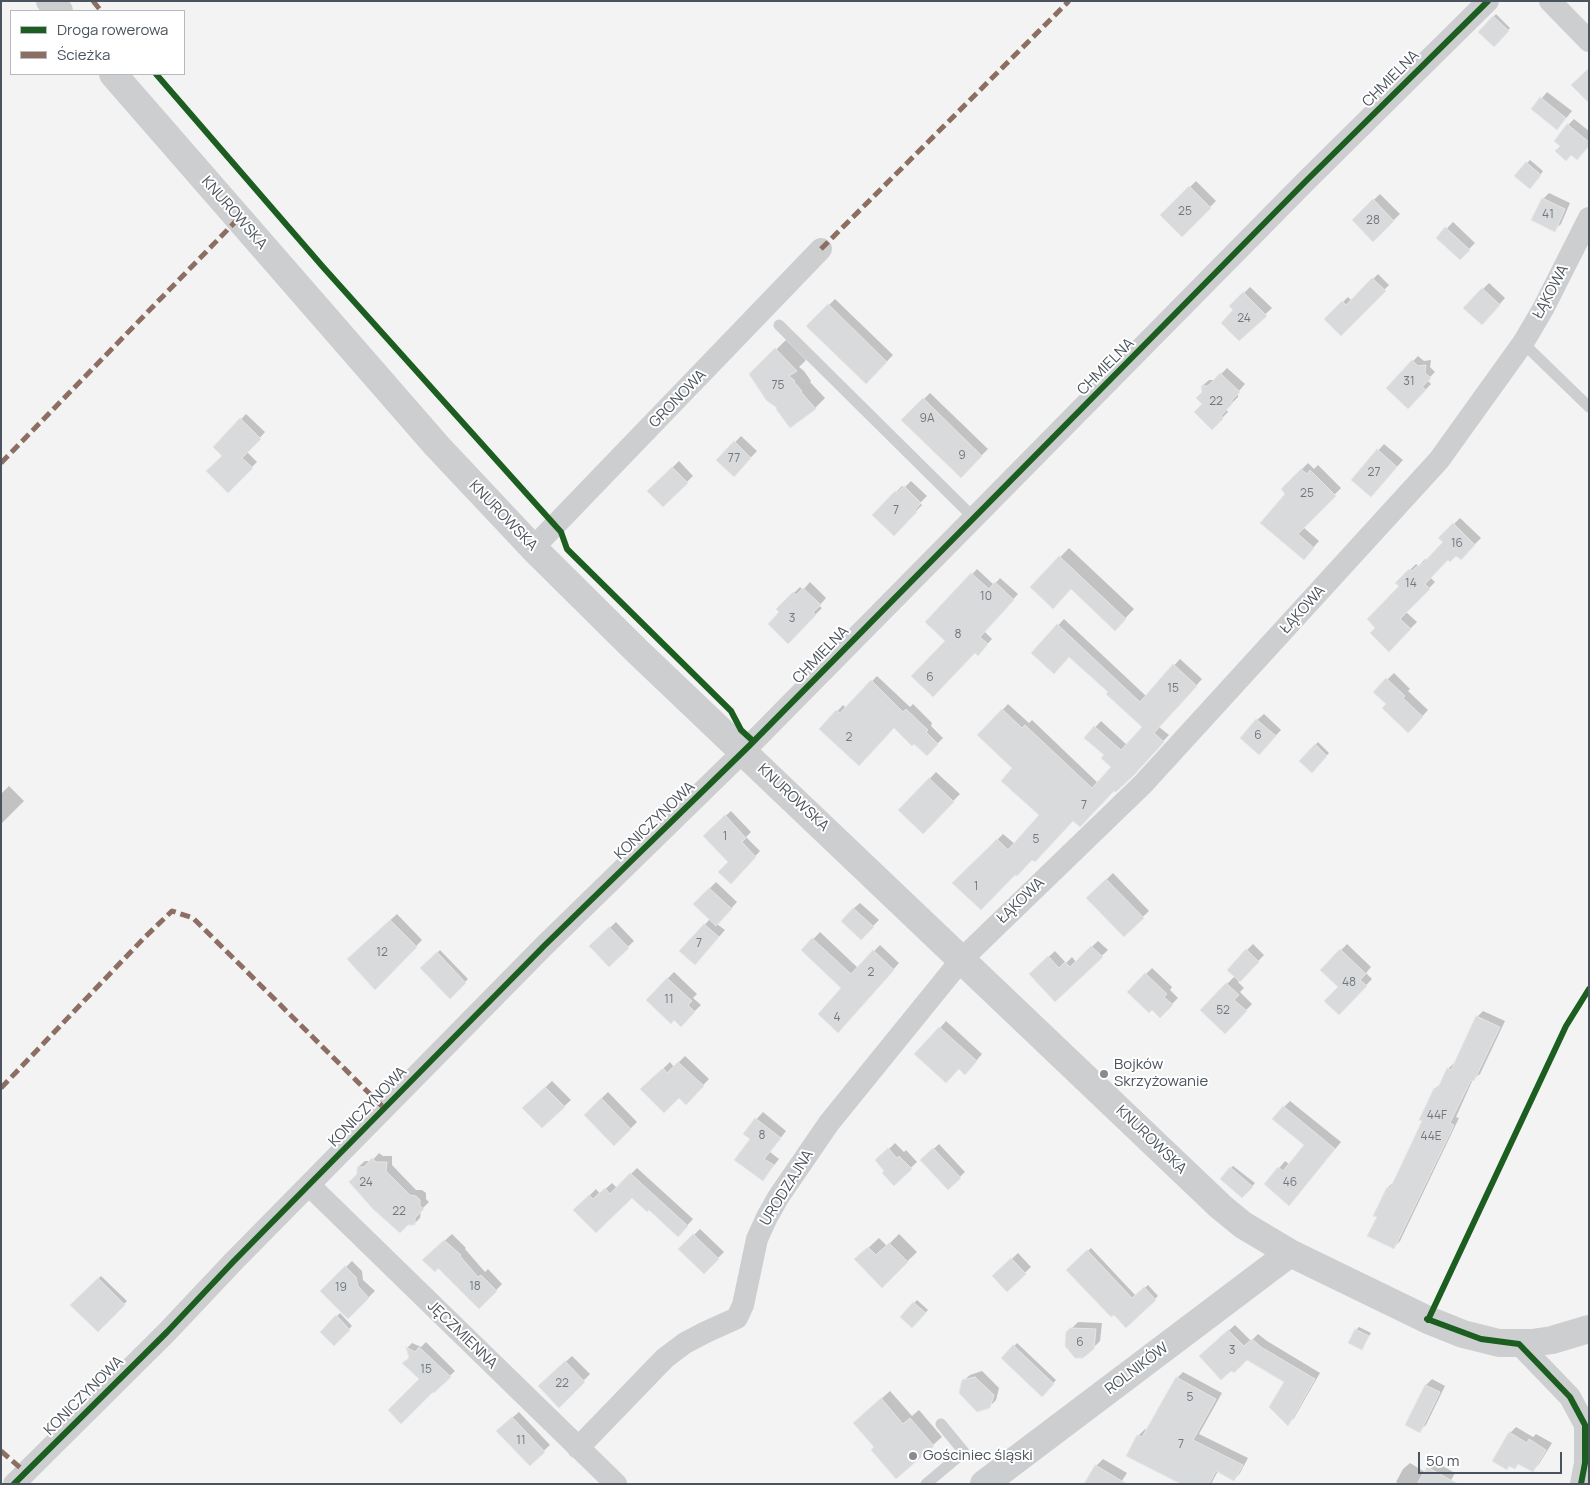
<!DOCTYPE html>
<meta charset="utf-8">
<style>
body{margin:0}
#map{position:relative;width:1590px;height:1485px;overflow:hidden;background:#f3f3f3;font-family:Manrope,sans-serif}
canvas{display:block}
.frame{position:absolute;inset:0;border:2px solid #4b545e;pointer-events:none}
.legend{position:absolute;left:10px;top:10px;width:175px;height:65px;box-sizing:border-box;background:#fff;border:1px solid #b7bbbf;margin:0;padding:6px 9px;list-style:none;font-size:15px;color:#4b545e}
.legend li{display:flex;align-items:center;gap:10px;height:25px}
.legend b{width:25px;border:1px solid #b7bbbf}
.scale{position:absolute;left:1418px;top:1452px;width:144px;height:22px;box-sizing:border-box;border:2px solid #4b545e;border-top:0;padding-left:6px;font-size:15px;line-height:18px;white-space:nowrap;color:#4b545e;-webkit-text-stroke:4px #fff;paint-order:stroke}
</style>
<div id="map">
<canvas width="1590" height="1485"></canvas>
<div class="frame"></div>
<ul class="legend">
<li><b style="height:6px;background:#1b5e20"></b>Droga rowerowa</li>
<li><b style="height:6px;background:#8d6e63"></b>Ścieżka</li>
</ul>
<div class="scale">50 m</div>
</div>
<script>
const g = document.querySelector('canvas').getContext('2d');
g.lineJoin = 'round';
function paint(path, color) { g.fillStyle = color; g.fill(path, 'evenodd'); }
const shape = rows => new Path2D(rows.map(r => 'M' + r).join(''));
function strokePath(path, color, width, dash) { g.strokeStyle = color; g.lineWidth = width; g.lineCap = dash ? 'butt' : 'round'; g.setLineDash(dash || []); g.stroke(path); }
function write(font, color, halo, rows, align = 'center') {
  g.font = font + ' Manrope,sans-serif'; g.lineWidth = 4; g.setLineDash([]); g.textBaseline = 'middle'; g.strokeStyle = halo; g.fillStyle = color; for (const [text, x, y, turn = 0] of rows) {
    g.save(); g.translate(x, y); g.rotate((+turn || 0) * Math.PI / 180); g.textAlign = isNaN(turn) ? turn : align; if (halo) g.strokeText(text, 0, 0); g.fillText(text, 0, 0); g.restore();
  }
}
paint(shape([
 [1496,14,1510,28,1494,45,1480,32],
 [1547,92,1572,111,1563,122,1533,109],
 [1574,119,1589,131,1589,145,1562,146,1568,125],
 [1530,160,1543,171,1533,185,1527,163],
 [1196,181,1216,201,1182,235,1162,215],
 [1549,193,1570,203,1561,224,1554,230,1543,199],
 [1380,194,1400,214,1373,240,1353,220],
 [1453,222,1475,243,1460,258,1438,238],
 [1378,274,1389,285,1341,334,1326,319,1348,297,1352,301],
 [1489,283,1505,298,1488,317,1483,289],
 [1250,287,1272,308,1239,339,1235,310,1231,306],
 [835,299,893,355,866,383,808,326],
 [786,340,806,360,799,367,804,371,811,381,810,382,825,398,815,408,779,408,751,374],
 [1418,356,1424,361,1431,360,1430,367,1435,372,1427,380,1431,384,1408,408,1387,388],
 [1227,368,1245,384,1238,392,1238,397,1226,409,1228,412,1212,428,1203,404,1202,386,1209,380,1215,380],
 [930,393,988,449,961,476,903,420],
 [246,414,265,432,247,452,257,462,228,491,224,456,215,447],
 [741,436,757,451,734,475,718,460],
 [1384,444,1403,460,1377,489,1353,479],
 [679,461,693,476,663,505,649,491],
 [1308,463,1314,469,1318,465,1341,488,1303,527,1319,541,1304,558,1287,494,1283,489],
 [911,481,927,496,920,503,922,505,894,534,874,515,902,486,904,488],
 [1460,518,1481,538,1461,558,1456,554,1448,559,1430,577,1435,582,1406,612,1417,622,1389,650,1377,628,1410,570,1416,564,1419,566,1425,559,1427,561,1444,542,1440,538],
 [1069,548,1134,609,1115,629,1071,588,1031,587],
 [977,569,994,585,1000,578,1018,594,984,631,992,639,978,654,975,651,946,641,927,622],
 [810,582,826,598,819,606,822,608,788,642,781,612,778,609,800,587,803,590],
 [1064,619,1146,696,1180,659,1202,679,1159,727,1169,735,1139,767,1114,790,1073,819,1032,858,954,883,1003,834,1015,844,1041,815,1014,768,979,735,1008,704,1029,723,1032,720,1098,783,1113,767,1105,755,1086,737,1101,721,1127,745,1144,727,1110,692,1069,655,1033,653],
 [1394,673,1410,689,1408,691,1428,710,1414,725,1388,704,1375,692],
 [877,676,910,707,913,704,932,723,931,726,943,738,927,754,894,727,821,729,843,705,846,708],
 [1264,714,1281,730,1265,747,1257,720],
 [1318,742,1329,753,1312,771,1301,761],
 [936,772,960,794,923,832,900,810],
 [9,786,24,801,2,823,1,794],
 [731,811,751,832,746,837,760,851,731,882,729,862,704,836],
 [1113,873,1149,911,1124,935,1088,898],
 [716,882,737,902,717,924,725,930,701,957,681,951,710,919,694,904],
 [860,903,879,920,861,938,853,909],
 [397,914,422,940,375,989,354,953],
 [616,922,634,941,609,965,591,946],
 [820,932,858,968,880,945,899,963,844,1025,843,988,803,950],
 [1098,941,1108,950,1055,1000,1037,968,1055,951,1066,963,1072,957,1076,962],
 [1253,944,1264,955,1238,982,1244,988,1240,992,1252,1004,1225,1032,1201,1010,1235,976,1228,969],
 [1347,944,1371,967,1366,973,1372,979,1339,1013,1339,987,1322,970],
 [440,950,468,979,450,997,422,968],
 [1152,968,1172,987,1170,990,1178,998,1160,1016,1128,992],
 [674,972,697,994,693,998,701,1005,681,1025,647,1000],
 [1483,1011,1505,1021,1480,1074,1473,1079,1456,1117,1459,1118,1400,1241,1394,1247,1378,1217,1388,1188,1394,1181,1424,1121,1435,1089,1442,1082,1448,1069,1455,1062,1477,1017],
 [946,1021,982,1054,971,1067,959,1068,940,1028],
 [685,1056,709,1079,686,1103,679,1096,642,1089,670,1062,674,1067],
 [552,1081,571,1100,542,1126,530,1102],
 [608,1092,637,1122,614,1145,585,1115],
 [1290,1101,1341,1142,1295,1198,1266,1184,1285,1161,1290,1165,1306,1145,1284,1107],
 [763,1112,786,1131,770,1152,779,1159,763,1179,752,1139,744,1133],
 [895,1143,904,1152,906,1150,917,1162,894,1184,886,1171,877,1161],
 [939,1144,965,1172,948,1188,922,1160],
 [379,1153,383,1156,392,1156,392,1165,416,1190,422,1190,426,1193,426,1199,429,1202,421,1210,420,1218,414,1224,358,1174,358,1167,365,1161,372,1161],
 [1233,1166,1255,1183,1242,1197,1221,1178],
 [637,1168,693,1219,684,1229,632,1196,575,1210,596,1189,600,1194,612,1183,617,1188],
 [700,1229,724,1252,704,1272,680,1249],
 [452,1234,466,1248,465,1249,485,1272,488,1269,502,1284,479,1308,439,1266,430,1254],
 [899,1234,917,1252,882,1286,866,1250,879,1238,887,1246],
 [1091,1248,1136,1296,1148,1285,1158,1296,1126,1327,1068,1270],
 [1018,1253,1031,1267,1007,1290,994,1276],
 [352,1261,362,1271,363,1280,375,1291,348,1317,322,1291],
 [101,1276,127,1301,98,1330,72,1305],
 [917,1300,928,1310,912,1327,901,1317],
 [340,1313,352,1326,334,1344,322,1332],
 [1078,1322,1102,1323,1100,1341,1093,1348,1067,1333],
 [1235,1325,1251,1341,1258,1334,1267,1341,1320,1373,1294,1418,1288,1424,1285,1381,1247,1358,1207,1350],
 [1359,1327,1371,1333,1362,1348,1356,1330],
 [426,1342,455,1371,434,1391,404,1363,410,1357,407,1348,412,1343,421,1347],
 [1017,1343,1056,1380,1042,1395,1003,1358],
 [572,1356,590,1374,559,1406,546,1380],
 [982,1371,999,1388,996,1400,989,1407,963,1381,970,1375],
 [1183,1372,1222,1393,1199,1434,1248,1458,1240,1473,1234,1480,1218,1471,1211,1484,1182,1484,1128,1456,1138,1436,1145,1429,1147,1431,1177,1378],
 [1432,1379,1445,1386,1426,1425,1419,1431,1406,1425,1426,1385],
 [890,1391,912,1416,919,1410,942,1437,896,1477,876,1447,863,1415],
 [519,1412,550,1445,530,1464,504,1425],
 [1516,1427,1533,1437,1536,1434,1552,1443,1539,1464,1533,1471,1520,1463,1515,1467,1510,1465,1507,1468,1510,1433],
 [1103,1459,1127,1473,1120,1484,1096,1466],
 [1434,1461,1455,1473,1449,1484,1399,1484,1396,1482,1403,1469,1410,1463,1425,1472]
]), '#0003');
const building = shape([
 [1493,16,1509,31,1494,47,1478,32,1493,16],
 [1589,68,1589,103,1571,85,1589,68],
 [1540,97,1566,118,1557,130,1531,109,1540,97],
 [1567,124,1589,142,1589,146,1577,160,1571,155,1566,161,1555,151,1560,146,1554,141,1567,124],
 [1526,162,1541,175,1530,189,1514,176,1526,162],
 [1189,186,1211,208,1182,237,1160,215,1189,186],
 [1542,198,1565,209,1555,232,1531,220,1542,198],
 [1373,199,1394,221,1373,242,1352,220,1373,199],
 [1445,227,1470,250,1460,260,1436,238,1445,227],
 [1372,278,1386,291,1341,336,1324,319,1342,301,1346,305,1372,278],
 [1482,288,1500,305,1482,325,1463,308,1482,288],
 [1243,292,1267,316,1239,341,1221,323,1233,310,1229,306,1243,292],
 [828,304,887,362,866,384,806,326,828,304],
 [775,348,797,371,789,376,795,381,794,382,802,391,801,392,816,409,790,428,776,409,777,408,766,400,749,374,775,348],
 [1412,360,1418,366,1426,365,1425,373,1431,378,1422,387,1426,390,1408,409,1386,388,1412,360],
 [1220,373,1240,392,1232,400,1232,404,1221,416,1223,419,1212,430,1194,412,1202,404,1196,398,1202,392,1201,386,1208,386,1220,373],
 [923,398,982,456,961,478,901,420,923,398],
 [240,418,261,439,242,458,253,468,228,493,206,471,222,456,213,447,240,418],
 [734,441,751,458,734,477,716,460,734,441],
 [1377,449,1397,467,1371,497,1351,480,1377,449],
 [672,467,688,483,663,507,647,491,672,467],
 [1301,469,1307,474,1310,470,1336,496,1298,534,1314,548,1304,560,1260,523,1285,494,1281,489,1301,469],
 [904,486,921,503,915,510,917,512,894,536,872,515,895,491,897,493,904,486],
 [1453,523,1475,545,1461,560,1456,556,1450,562,1448,560,1425,584,1430,589,1400,619,1411,629,1389,652,1370,633,1375,628,1367,619,1399,586,1395,583,1409,569,1412,571,1418,565,1420,566,1443,542,1438,538,1453,523],
 [1059,556,1126,619,1115,631,1071,589,1053,609,1030,587,1059,556],
 [971,573,989,589,995,582,1014,600,980,637,988,644,978,656,975,653,933,697,911,676,945,641,925,622,971,573],
 [803,588,821,605,813,612,816,615,788,644,768,624,779,612,776,609,793,592,796,595,803,588],
 [1057,624,1140,702,1173,664,1197,686,1154,733,1164,742,1134,775,1116,792,1114,791,1080,827,1073,821,1035,862,1032,860,1017,876,1015,875,981,910,952,883,997,839,1008,850,1039,815,1001,781,1012,768,977,735,1002,709,1022,728,1025,725,1092,788,1111,767,1101,758,1104,755,1084,738,1094,726,1121,750,1142,727,1106,694,1108,692,1069,657,1054,674,1031,653,1057,624],
 [1386,678,1405,696,1403,698,1423,717,1408,733,1382,708,1386,704,1373,692,1386,678],
 [871,680,903,712,906,709,928,730,926,732,938,744,927,756,914,744,912,746,894,728,859,766,819,729,836,710,840,713,871,680],
 [1256,719,1276,736,1259,755,1240,738,1256,719],
 [1315,744,1327,756,1312,773,1299,761,1315,744],
 [929,778,954,802,923,834,898,810,929,778],
 [725,815,746,838,742,842,756,857,731,884,718,872,728,862,703,836,725,815],
 [1106,879,1144,918,1124,937,1086,898,1106,879],
 [709,888,732,909,716,926,693,904,709,888],
 [853,908,874,927,861,940,841,921,853,908],
 [390,920,417,947,375,990,347,959,390,920],
 [704,924,719,937,695,965,679,951,704,924],
 [609,927,629,948,609,967,589,946,609,927],
 [812,938,851,974,873,950,894,970,838,1033,818,1014,841,988,801,950,812,938],
 [1091,946,1103,957,1102,958,1055,1002,1029,974,1048,956,1059,968,1065,962,1070,967,1091,946],
 [1246,949,1259,962,1240,982,1227,970,1246,949],
 [1340,949,1366,974,1360,980,1367,986,1339,1015,1324,1001,1338,987,1320,970,1340,949],
 [437,952,466,983,450,999,420,968,437,952],
 [1145,973,1167,994,1164,997,1173,1005,1160,1018,1152,1010,1149,1013,1127,992,1145,973],
 [667,978,692,1001,688,1005,695,1012,681,1027,674,1020,671,1024,646,1000,667,978],
 [1226,983,1239,995,1234,1000,1247,1011,1225,1034,1200,1010,1226,983],
 [1476,1016,1500,1027,1474,1081,1471,1080,1450,1123,1454,1125,1394,1249,1367,1236,1377,1217,1373,1216,1387,1187,1390,1189,1422,1121,1419,1120,1434,1088,1437,1090,1447,1068,1451,1070,1476,1016],
 [939,1027,977,1061,965,1075,959,1069,946,1083,914,1054,939,1027],
 [678,1062,704,1086,686,1105,679,1098,664,1113,640,1089,663,1068,667,1073,678,1062],
 [545,1087,565,1107,542,1128,522,1108,545,1087],
 [601,1098,631,1129,614,1146,584,1115,601,1098],
 [1283,1106,1335,1149,1289,1206,1264,1184,1278,1167,1283,1171,1304,1145,1272,1119,1283,1106],
 [755,1118,781,1138,764,1159,774,1165,763,1181,734,1160,750,1139,743,1134,755,1118],
 [888,1148,897,1158,899,1156,912,1169,894,1186,882,1173,884,1171,875,1160,888,1148],
 [933,1148,961,1178,948,1190,920,1160,933,1148],
 [372,1158,376,1162,387,1162,386,1171,410,1195,416,1196,420,1200,420,1206,424,1209,415,1218,415,1225,408,1225,400,1233,373,1209,349,1182,357,1174,357,1167,364,1167,372,1158],
 [1230,1167,1253,1187,1242,1198,1220,1179,1230,1167],
 [630,1173,688,1226,678,1237,649,1210,647,1212,632,1198,596,1233,573,1210,589,1195,593,1199,605,1188,610,1194,630,1173],
 [693,1234,719,1259,704,1274,678,1249,693,1234],
 [444,1240,461,1255,460,1256,478,1277,481,1275,497,1291,479,1309,438,1268,435,1272,422,1260,444,1240],
 [889,1243,908,1262,882,1288,854,1259,868,1247,876,1255,889,1243],
 [1087,1250,1132,1298,1144,1287,1156,1300,1126,1328,1114,1315,1111,1317,1066,1270,1087,1250],
 [1011,1258,1026,1274,1007,1292,992,1276,1011,1258],
 [345,1266,356,1277,358,1286,369,1298,348,1319,320,1291,345,1266],
 [98,1278,125,1305,98,1332,70,1305,98,1278],
 [913,1302,926,1313,912,1328,900,1317,913,1302],
 [336,1315,350,1330,334,1346,320,1332,336,1315],
 [1070,1328,1096,1329,1094,1349,1083,1358,1075,1358,1065,1346,1066,1332,1070,1328],
 [1355,1329,1369,1336,1362,1350,1348,1343,1355,1329],
 [1228,1330,1244,1346,1252,1339,1261,1347,1315,1379,1288,1426,1269,1407,1284,1382,1247,1360,1234,1373,1231,1371,1221,1380,1199,1356,1228,1330],
 [1013,1345,1054,1384,1042,1397,1001,1358,1013,1345],
 [406,1347,415,1352,419,1347,451,1377,434,1393,433,1392,401,1424,388,1410,419,1379,402,1363,409,1358,406,1347],
 [565,1361,585,1382,559,1408,538,1386,565,1361],
 [975,1377,994,1395,990,1408,977,1412,959,1393,962,1380,975,1377],
 [1176,1377,1216,1399,1193,1440,1243,1465,1234,1481,1216,1471,1209,1484,1181,1484,1126,1456,1137,1435,1142,1437,1176,1377],
 [1425,1385,1440,1392,1420,1433,1405,1425,1425,1385],
 [881,1398,903,1424,910,1418,934,1446,896,1479,871,1450,874,1447,853,1423,881,1398],
 [512,1417,545,1452,530,1466,496,1431,512,1417],
 [1509,1432,1527,1443,1529,1439,1546,1450,1533,1472,1518,1464,1515,1469,1509,1466,1507,1470,1492,1461,1509,1432],
 [1095,1465,1127,1484,1084,1484,1095,1465],
 [1427,1467,1458,1484,1417,1484,1427,1467]
]);
paint(building, '#d9dadc');
strokePath(building, '#e5e5e6', 1);
strokePath(shape([
 [779,325,974,518],
 [1523,343,1589,407],
 [926,1484,964,1452,941,1424]
]), '#cdced0', 11);
strokePath(shape([
 [1550,1,1589,41],
 [533,548,821,249],
 [309,1185,616,1484],
 [1519,1344,1570,1397,1585,1425,1585,1463,1581,1484],
 [578,1448,665,1358,685,1343,706,1332,737,1318,743,1305,757,1239,767,1217,779,1196,829,1123,962,959,1143,784,1439,460,1523,343,1543,309,1589,218],
 [14,1484,167,1332,233,1262,545,945,749,746,1306,181,1488,1]
]), '#cdced0', 22);
strokePath(shape([
 [50,1,59,11],
 [113,74,437,446,533,548,637,651,1221,1207,1243,1225,1290,1253,1428,1320,1463,1334,1499,1343,1532,1343,1552,1340,1589,1329],
 [984,1484,1290,1253]
]), '#cdced0', 28);
strokePath(shape([
 [93,1,101,11],
 [821,249,1069,1],
 [1,463,238,219],
 [1,1088,144,938,172,911,193,918,384,1108],
 [1,1451,25,1472]
]), '#8d6e63', 5, [10, 5]);
strokePath(shape([
 [156,74,323,267,561,532,567,549,731,711,741,730,753,741],
 [1427,1319,1481,1339,1519,1344,1570,1397,1585,1425,1585,1463,1581,1484],
 [1428,1320,1566,1026,1589,989],
 [14,1484,167,1332,233,1262,545,945,749,746,1306,181,1488,1]
]), '#1b5e20', 6);
for (const [x, y, r, color] of [
 [1104,1074,5,"#868c92"],
 [913,1456,5,"#868c92"]
]) { const dot = new Path2D(); dot.arc(x, y, r, 0, 2 * Math.PI); g.fillStyle = color; g.fill(dot); strokePath(dot, '#fff', 2); }
write('12px', '#70777f', null, [
 ["25",1185,212],
 ["41",1548,215],
 ["28",1373,221],
 ["24",1244,319],
 ["31",1409,382],
 ["75",778,386],
 ["22",1216,402],
 ["9A",927,419],
 ["9",962,456],
 ["77",734,459],
 ["27",1374,473],
 ["25",1307,494],
 ["7",896,511],
 ["16",1457,544],
 ["14",1411,584],
 ["10",986,597],
 ["3",792,619],
 ["8",958,635],
 ["6",930,678],
 ["15",1173,689],
 ["6",1258,736],
 ["2",849,738],
 ["7",1084,806],
 ["1",725,837],
 ["5",1036,840],
 ["1",976,887],
 ["7",699,944],
 ["12",382,953],
 ["2",871,973],
 ["48",1349,983],
 ["11",669,1000],
 ["52",1223,1011],
 ["4",837,1018],
 ["44F",1437,1116],
 ["8",762,1136],
 ["44E",1431,1137],
 ["24",366,1183],
 ["46",1290,1183],
 ["22",399,1212],
 ["18",475,1287],
 ["19",341,1288],
 ["6",1080,1343],
 ["3",1232,1351],
 ["15",426,1370],
 ["22",562,1384],
 ["5",1190,1398],
 ["11",521,1441],
 ["7",1181,1445]
]);
write('15px', '#4b545e', '#fff', [
 ["CHMIELNA",1391,79,-45],
 ["KNUROWSKA",234,213,49],
 ["ŁĄKOWA",1551,292,-62],
 ["CHMIELNA",1106,367,-45],
 ["GRONOWA",678,399,-46],
 ["KNUROWSKA",503,516,46],
 ["ŁĄKOWA",1303,610,-48],
 ["CHMIELNA",821,655,-46],
 ["KNUROWSKA",793,798,43],
 ["KONICZYNOWA",655,821,-44],
 ["ŁĄKOWA",1021,901,-44],
 ["KONICZYNOWA",368,1107,-46],
 ["KNUROWSKA",1151,1140,44],
 ["URODZAJNA",787,1188,-58],
 ["JĘCZMIENNA",462,1335,44],
 ["ROLNIKÓW",1137,1369,-37],
 ["KONICZYNOWA",84,1396,-45]
]);
write('15px', '#4b545e', '#fff', [
 ["Bojków",1114,1065],
 ["Skrzyżowanie",1114,1082],
 ["Gościniec śląski",923,1456]
], 'left');
</script>
